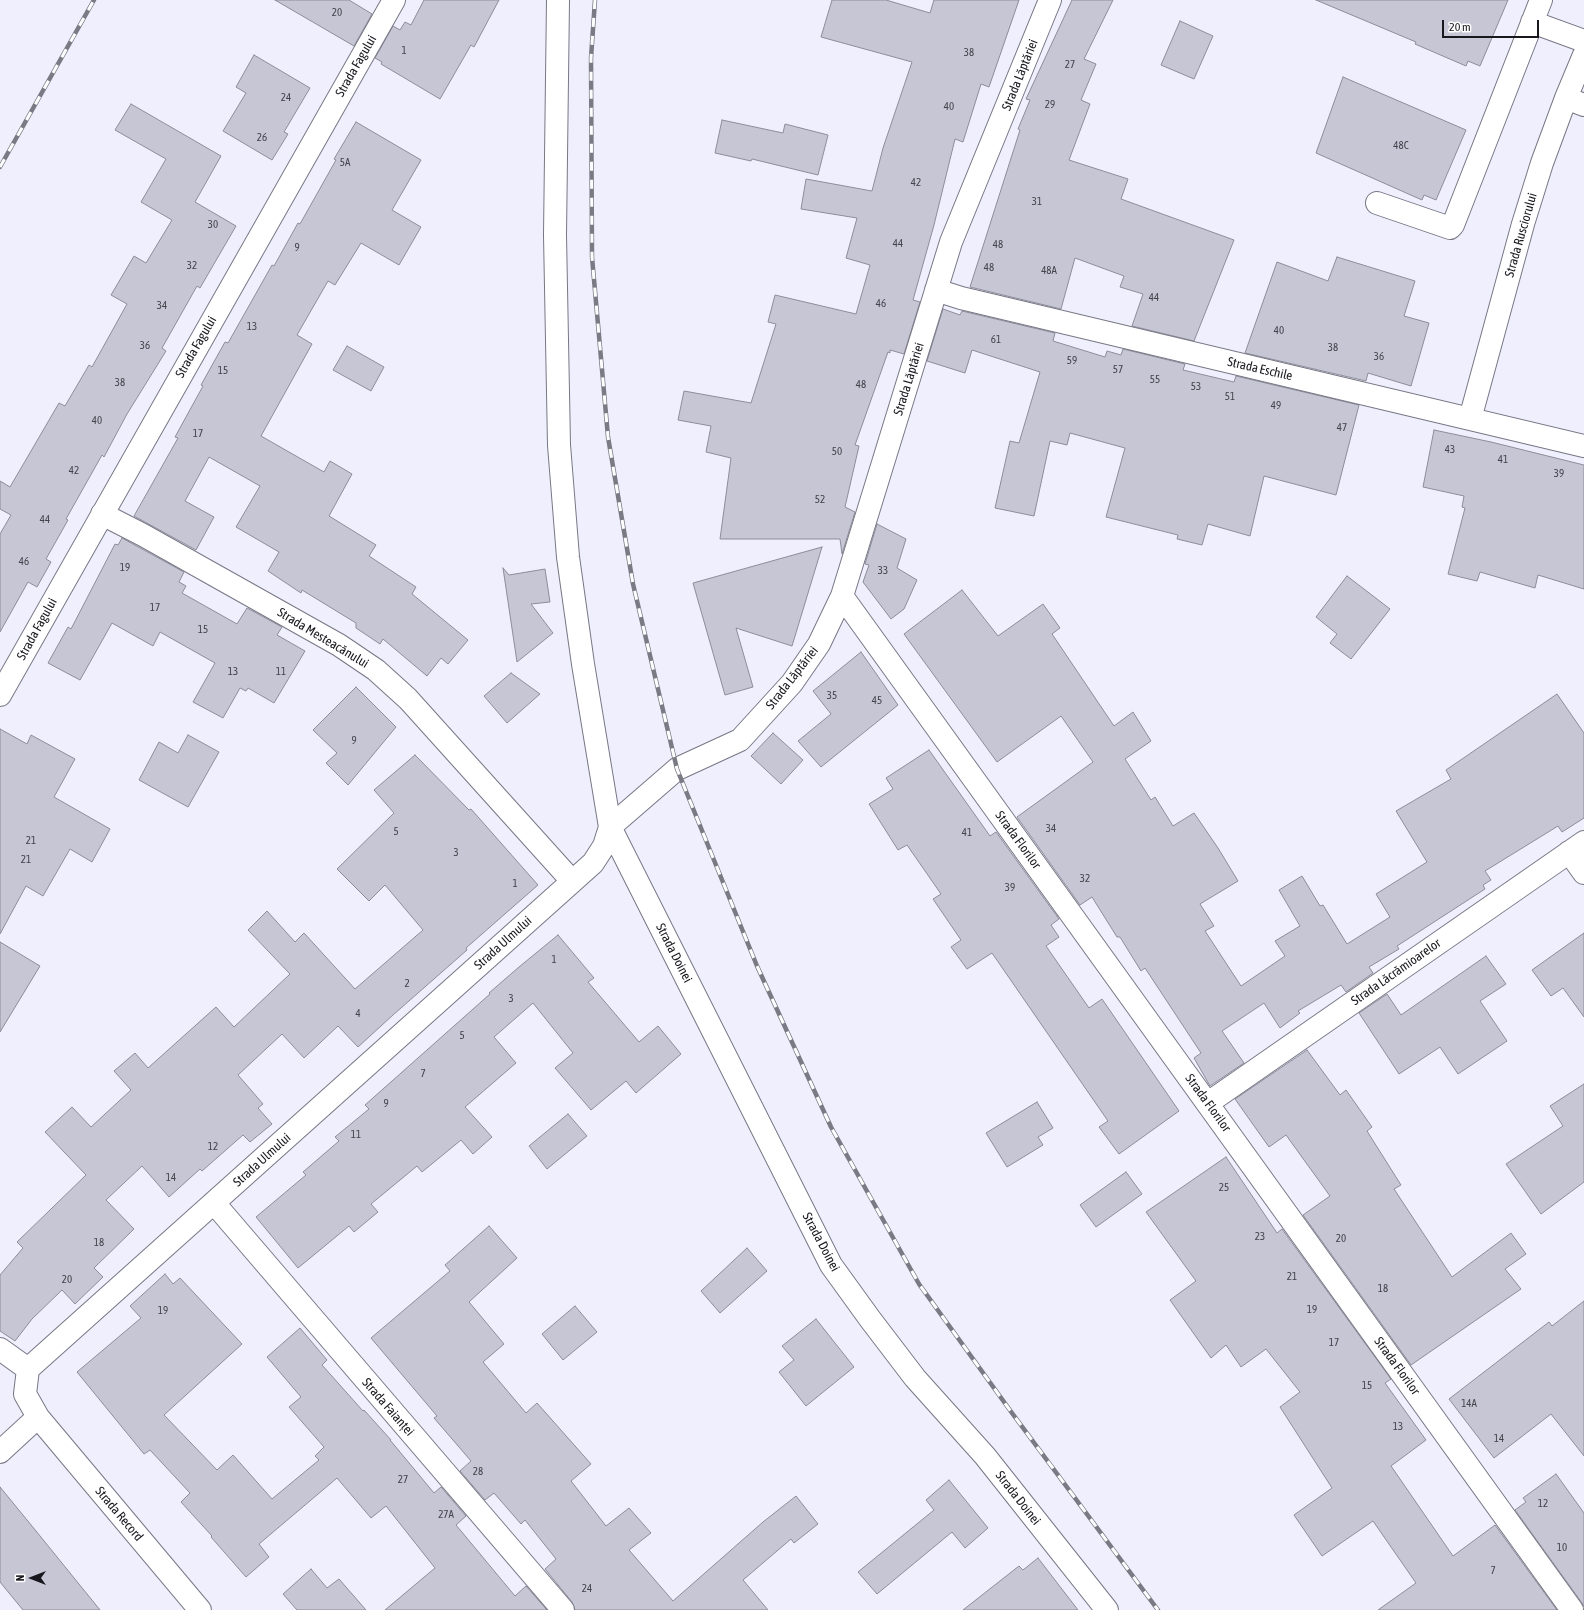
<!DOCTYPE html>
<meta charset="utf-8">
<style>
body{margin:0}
#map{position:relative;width:1584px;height:1610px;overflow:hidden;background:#efeffe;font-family:"Asap Condensed",sans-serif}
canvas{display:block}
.north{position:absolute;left:12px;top:1558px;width:40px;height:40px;-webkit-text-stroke:3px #fefefe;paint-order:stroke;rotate:270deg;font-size:11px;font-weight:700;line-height:16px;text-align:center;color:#18171d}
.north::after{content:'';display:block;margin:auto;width:14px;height:18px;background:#18171d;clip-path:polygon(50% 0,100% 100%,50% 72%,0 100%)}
.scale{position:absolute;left:1442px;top:20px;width:97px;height:18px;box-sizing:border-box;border:2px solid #18171d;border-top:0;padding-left:5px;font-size:12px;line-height:14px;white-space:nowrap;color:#18171d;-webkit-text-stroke:3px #fefefe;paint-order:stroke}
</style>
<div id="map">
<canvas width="1584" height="1610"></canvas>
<div class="north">N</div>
<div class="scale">20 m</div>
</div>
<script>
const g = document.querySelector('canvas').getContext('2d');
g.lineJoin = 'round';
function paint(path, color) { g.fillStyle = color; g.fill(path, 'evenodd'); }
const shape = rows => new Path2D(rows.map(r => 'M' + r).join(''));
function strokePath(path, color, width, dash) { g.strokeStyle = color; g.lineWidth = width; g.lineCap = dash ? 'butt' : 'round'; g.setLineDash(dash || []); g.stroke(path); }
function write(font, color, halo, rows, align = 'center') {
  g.font = font + ' "Asap Condensed",sans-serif'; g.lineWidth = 3; g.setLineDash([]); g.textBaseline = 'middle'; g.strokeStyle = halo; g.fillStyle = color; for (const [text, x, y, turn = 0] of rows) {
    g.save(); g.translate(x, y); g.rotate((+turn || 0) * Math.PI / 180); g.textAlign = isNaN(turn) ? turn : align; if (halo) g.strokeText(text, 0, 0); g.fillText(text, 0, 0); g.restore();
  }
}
const building = shape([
 [275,0,349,0,372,14,354,46,275,0],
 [424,0,499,0,474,47,471,45,440,99,381,64,382,62,375,58,393,26,400,30,405,22,411,25,424,0],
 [832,0,886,0,930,13,934,0,1019,0,989,87,981,84,963,142,955,139,934,225,913,300,920,302,904,354,890,350,890,353,888,352,855,445,859,446,845,507,855,512,842,554,840,539,720,539,731,458,706,452,711,426,678,420,684,391,751,403,776,324,768,322,775,295,856,314,870,265,846,258,857,218,801,209,806,179,872,191,883,148,912,62,821,37,832,0],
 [1072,0,1113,0,1084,59,1096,64,1081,100,1090,104,1069,160,1128,179,1121,199,1234,240,1194,341,1132,326,1143,294,1120,287,1124,276,1075,258,1061,309,970,287,1020,130,1018,129,1030,100,1026,99,1072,0],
 [1316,0,1508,0,1480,66,1468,61,1466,66,1415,44,1416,42,1316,0],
 [1180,21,1213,36,1194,79,1161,65,1180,21],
 [254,55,310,88,284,132,288,134,272,160,223,131,246,93,236,87,254,55],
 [1343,77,1466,130,1436,200,1424,195,1422,200,1316,153,1343,77],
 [131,104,221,156,195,202,236,226,200,288,197,286,162,348,166,351,127,414,104,457,102,455,66,519,68,520,46,559,51,562,37,587,28,582,0,632,0,534,11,515,0,509,0,481,10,487,59,403,65,406,89,365,92,367,127,304,111,295,134,256,146,263,172,220,141,202,166,159,115,130,131,104],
 [722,120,783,133,785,124,828,135,818,175,752,159,751,161,715,153,722,120],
 [356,122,421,160,392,210,421,227,399,265,361,243,335,285,328,281,297,335,312,344,261,436,324,472,330,461,352,474,329,516,376,545,369,556,416,587,412,594,468,640,448,664,441,658,427,676,383,639,380,644,356,628,356,623,302,590,301,593,268,571,279,552,236,527,260,486,209,457,185,501,214,517,196,550,134,516,178,438,175,437,203,386,201,385,225,342,228,343,272,265,274,266,298,223,300,224,336,160,334,159,356,122],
 [1337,257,1415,281,1404,316,1429,323,1411,386,1368,373,1366,381,1245,353,1277,262,1328,281,1337,257],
 [943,309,960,315,962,311,1055,333,1053,341,1105,357,1107,351,1121,355,1123,349,1185,364,1183,370,1234,382,1236,376,1359,405,1336,495,1264,476,1250,536,1208,524,1202,545,1177,539,1178,535,1106,517,1125,448,1070,433,1067,445,1050,441,1034,516,995,508,1010,441,1019,443,1040,372,972,350,965,373,927,361,943,309],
 [347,346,384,367,371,391,333,370,347,346],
 [1434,430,1491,442,1584,465,1584,589,1538,575,1535,588,1480,572,1477,581,1448,574,1465,508,1462,507,1464,496,1423,487,1434,430],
 [877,524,906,539,897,568,917,580,904,609,891,619,863,582,869,565,865,564,877,524],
 [122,538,184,572,179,582,186,586,182,593,237,624,247,608,282,627,277,635,305,651,274,703,248,688,246,691,240,688,223,718,193,702,215,663,160,632,153,646,112,623,80,680,48,663,68,627,71,629,115,544,118,545,122,538],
 [822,547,792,646,736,628,753,687,725,695,693,583,822,547],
 [503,568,509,575,545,569,550,602,531,604,553,633,517,662,503,568],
 [1347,576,1390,609,1351,659,1330,643,1337,634,1316,617,1347,576],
 [962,590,998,636,1043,604,1060,628,1052,634,1114,726,1133,712,1151,741,1125,759,1151,800,1155,797,1173,826,1194,813,1218,848,1238,881,1200,904,1214,926,1205,931,1241,986,1285,956,1275,941,1300,926,1279,890,1302,876,1320,906,1323,905,1347,944,1390,917,1376,894,1427,862,1396,811,1451,779,1446,770,1557,694,1584,733,1584,818,1562,832,1558,826,1485,871,1491,880,1483,885,1485,889,1397,946,1399,949,1369,967,1373,973,1346,992,1341,985,1298,1011,1300,1013,1280,1028,1264,1003,1222,1031,1244,1063,1210,1086,1194,1058,1201,1053,1145,968,1141,971,1120,937,1117,937,1092,897,1080,905,1017,817,1093,762,1061,716,997,762,904,634,962,590],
 [861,652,898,705,821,767,798,741,831,714,813,691,861,652],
 [511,673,540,694,507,723,484,696,511,673],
 [356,687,396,727,348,785,326,763,337,753,313,730,356,687],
 [0,729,27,744,31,735,75,759,54,797,110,829,92,862,70,849,43,896,26,886,0,934,0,729],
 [773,733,803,760,781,784,751,756,773,733],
 [188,735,219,752,188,807,139,780,159,742,178,753,188,735],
 [929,750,990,836,996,832,1059,919,1051,925,1059,937,1046,946,1089,1008,1102,999,1179,1111,1119,1154,1099,1127,1108,1121,992,953,967,969,951,947,961,940,933,899,941,894,907,845,898,850,869,804,893,789,886,778,929,750],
 [415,755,469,810,471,809,538,885,466,948,467,950,393,1015,358,1047,338,1026,304,1058,282,1034,238,1075,263,1104,258,1108,272,1124,250,1142,243,1135,202,1171,200,1169,169,1197,142,1166,106,1200,134,1229,94,1268,103,1277,75,1304,62,1290,32,1319,15,1341,0,1331,0,1275,23,1248,17,1242,86,1175,45,1132,72,1107,91,1127,131,1090,114,1071,135,1053,148,1068,216,1007,234,1027,290,974,248,930,267,911,295,942,304,933,355,989,423,930,385,885,369,901,337,869,394,813,374,790,415,755],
 [1584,933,1584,1017,1563,988,1551,996,1532,970,1584,933],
 [558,935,594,978,588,982,639,1042,658,1026,681,1054,636,1093,626,1081,591,1110,555,1068,573,1053,533,1003,494,1037,516,1063,465,1107,492,1137,473,1154,461,1140,422,1172,417,1166,371,1204,378,1212,354,1232,349,1226,298,1268,256,1217,306,1175,303,1172,339,1141,335,1137,369,1109,365,1105,490,994,489,993,519,967,558,935],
 [0,942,40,966,0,1032,0,942],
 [1486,956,1506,984,1480,1001,1507,1041,1458,1074,1440,1047,1399,1074,1359,1013,1387,994,1401,1015,1486,956],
 [1307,1050,1340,1095,1346,1090,1372,1127,1367,1131,1401,1185,1394,1189,1452,1277,1511,1233,1526,1254,1505,1269,1521,1289,1411,1365,1303,1215,1330,1196,1286,1135,1269,1147,1235,1099,1307,1050],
 [1584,1084,1584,1182,1541,1214,1506,1164,1563,1126,1550,1106,1584,1084],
 [1037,1102,1053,1128,1038,1137,1043,1145,1007,1167,986,1133,1037,1102],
 [568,1114,587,1136,547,1169,529,1146,568,1114],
 [1226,1157,1277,1233,1282,1229,1391,1379,1385,1383,1426,1440,1391,1466,1453,1556,1495,1525,1557,1610,1378,1610,1416,1583,1373,1521,1322,1556,1294,1515,1332,1488,1280,1407,1300,1392,1266,1349,1241,1367,1226,1345,1211,1358,1170,1300,1196,1281,1146,1212,1226,1157],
 [1126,1172,1142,1194,1096,1227,1080,1205,1126,1172],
 [489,1226,517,1258,469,1302,504,1344,483,1362,526,1413,537,1403,591,1464,571,1481,606,1526,629,1508,651,1533,629,1550,673,1601,763,1522,796,1496,818,1524,794,1543,791,1539,743,1580,768,1610,575,1610,572,1602,545,1569,556,1559,525,1520,521,1524,494,1493,485,1500,460,1471,471,1461,434,1418,437,1416,371,1338,450,1271,445,1265,489,1226],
 [747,1248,767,1271,720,1313,701,1291,747,1248],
 [165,1274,173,1284,180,1278,242,1344,164,1415,217,1470,233,1455,272,1499,319,1460,315,1456,324,1447,289,1407,301,1397,267,1357,300,1328,327,1360,322,1365,363,1411,364,1410,391,1440,390,1440,434,1493,441,1487,466,1516,456,1525,515,1596,526,1586,547,1610,385,1610,435,1568,386,1506,371,1518,337,1478,259,1544,269,1557,246,1577,211,1537,212,1536,181,1502,190,1493,150,1450,144,1454,77,1372,141,1318,130,1306,165,1274],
 [1584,1301,1584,1456,1551,1414,1494,1458,1449,1399,1549,1322,1552,1326,1584,1301],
 [575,1306,597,1332,563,1360,542,1334,575,1306],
 [816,1319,854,1367,806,1406,779,1372,794,1360,782,1346,816,1319],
 [1556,1474,1584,1513,1584,1607,1582,1603,1515,1510,1526,1502,1523,1498,1556,1474],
 [949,1480,988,1528,965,1548,952,1532,877,1594,858,1572,934,1510,926,1500,949,1480],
 [0,1487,36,1531,100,1610,23,1610,0,1582,0,1487],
 [1038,1558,1078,1610,963,1610,1019,1566,1023,1570,1038,1558],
 [311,1569,327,1588,339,1579,366,1610,297,1610,283,1594,311,1569]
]);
paint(building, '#c7c6d5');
strokePath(building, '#8d8c9a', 1);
const street = shape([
 [1050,0,951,242,842,596,819,644,792,683,740,740,677,769,610,827,831,1265,870,1319,915,1378,985,1456,1107,1610],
 [1532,22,1584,41],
 [1566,98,1584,105],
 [1377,203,1450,228,1453,225,1541,0],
 [936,290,961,298,1584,446],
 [1470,419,1523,224,1542,163,1566,98,1584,55],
 [102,514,143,535,339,645,376,670,408,699,572,881],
 [842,596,1572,1610],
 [0,695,394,0],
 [1569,852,1584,873],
 [1208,1103,1584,842],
 [214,1203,563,1610],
 [0,1349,28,1369],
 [38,1417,200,1610],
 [0,1452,38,1417,25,1394,28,1369,593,863,604,846,610,827,583,664,568,557,559,445,555,235,558,0]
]);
strokePath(street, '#787785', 24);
strokePath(street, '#fff', 22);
const rail = shape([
 [595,0,591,58,592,257,608,437,633,584,677,769,757,966,831,1127,919,1284,1012,1413,1158,1610],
 [0,167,94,0]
]);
strokePath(rail, '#7a7a84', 4.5);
strokePath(rail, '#fefefe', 3, [9]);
write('11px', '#44434b', null, [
 ["20",337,13],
 ["1",404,51],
 ["38",969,53],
 ["27",1070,65],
 ["24",286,98],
 ["29",1050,105],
 ["40",949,107],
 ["26",262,138],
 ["48C",1401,146],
 ["5A",345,163],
 ["42",916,183],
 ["31",1037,202],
 ["30",213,225],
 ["44",898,244],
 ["48",998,245],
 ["9",297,248],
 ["32",192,266],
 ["48",989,268],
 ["48A",1049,271],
 ["44",1154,298],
 ["46",881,304],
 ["34",162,306],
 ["13",252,327],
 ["40",1279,331],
 ["61",996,340],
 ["36",145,346],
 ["38",1333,348],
 ["36",1379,357],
 ["59",1072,361],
 ["57",1118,370],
 ["15",223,371],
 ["55",1155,380],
 ["38",120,383],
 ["48",861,385],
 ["53",1196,387],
 ["51",1230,397],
 ["49",1276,406],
 ["40",97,421],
 ["47",1342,428],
 ["17",198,434],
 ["43",1450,450],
 ["50",837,452],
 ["41",1503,460],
 ["42",74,471],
 ["39",1559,474],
 ["52",820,500],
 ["44",45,520],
 ["46",24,562],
 ["19",125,568],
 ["33",883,571],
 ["17",155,608],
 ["15",203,630],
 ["13",233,672],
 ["11",281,672],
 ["35",832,696],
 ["45",877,701],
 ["9",354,741],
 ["34",1051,829],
 ["5",396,832],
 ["41",967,833],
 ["21",31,841],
 ["3",456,853],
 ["21",26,860],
 ["32",1085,879],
 ["1",515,884],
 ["39",1010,888],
 ["1",554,960],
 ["2",407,984],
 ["3",511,999],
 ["4",358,1014],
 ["5",462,1036],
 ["7",423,1074],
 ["9",386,1104],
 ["11",356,1135],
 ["12",213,1147],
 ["14",171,1178],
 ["25",1224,1188],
 ["23",1260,1237],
 ["20",1341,1239],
 ["18",99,1243],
 ["21",1292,1277],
 ["20",67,1280],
 ["18",1383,1289],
 ["19",1312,1310],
 ["19",163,1311],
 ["17",1334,1343],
 ["15",1367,1386],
 ["14A",1469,1404],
 ["13",1398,1427],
 ["14",1499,1439],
 ["28",478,1472],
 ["27",403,1480],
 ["12",1543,1504],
 ["27A",446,1515],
 ["10",1562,1548],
 ["7",1493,1571],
 ["24",587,1589]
]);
write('13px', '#18171d', '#fefefe', [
 ["Strada Fagului",356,66,-60],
 ["Strada Lăptăriei",1020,75,-68],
 ["Strada Rusciorului",1521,235,-74],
 ["Strada Fagului",196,347,-60],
 ["Strada Eschile",1260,369,13],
 ["Strada Lăptăriei",909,379,-73],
 ["Strada Fagului",37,629,-61],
 ["Strada Mesteacănului",323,638,31],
 ["Strada Lăptăriei",792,678,-52],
 ["Strada Florilor",1018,840,54],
 ["Strada Ulmului",503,943,-42],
 ["Strada Doinei",674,953,63],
 ["Strada Lăcrămioarelor",1396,972,-35],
 ["Strada Florilor",1208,1103,54],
 ["Strada Ulmului",262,1160,-42],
 ["Strada Doinei",821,1242,62],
 ["Strada Florilor",1397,1366,54],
 ["Strada Faianței",388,1407,49],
 ["Strada Doinei",1018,1498,52],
 ["Strada Record",119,1514,50]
]);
</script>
